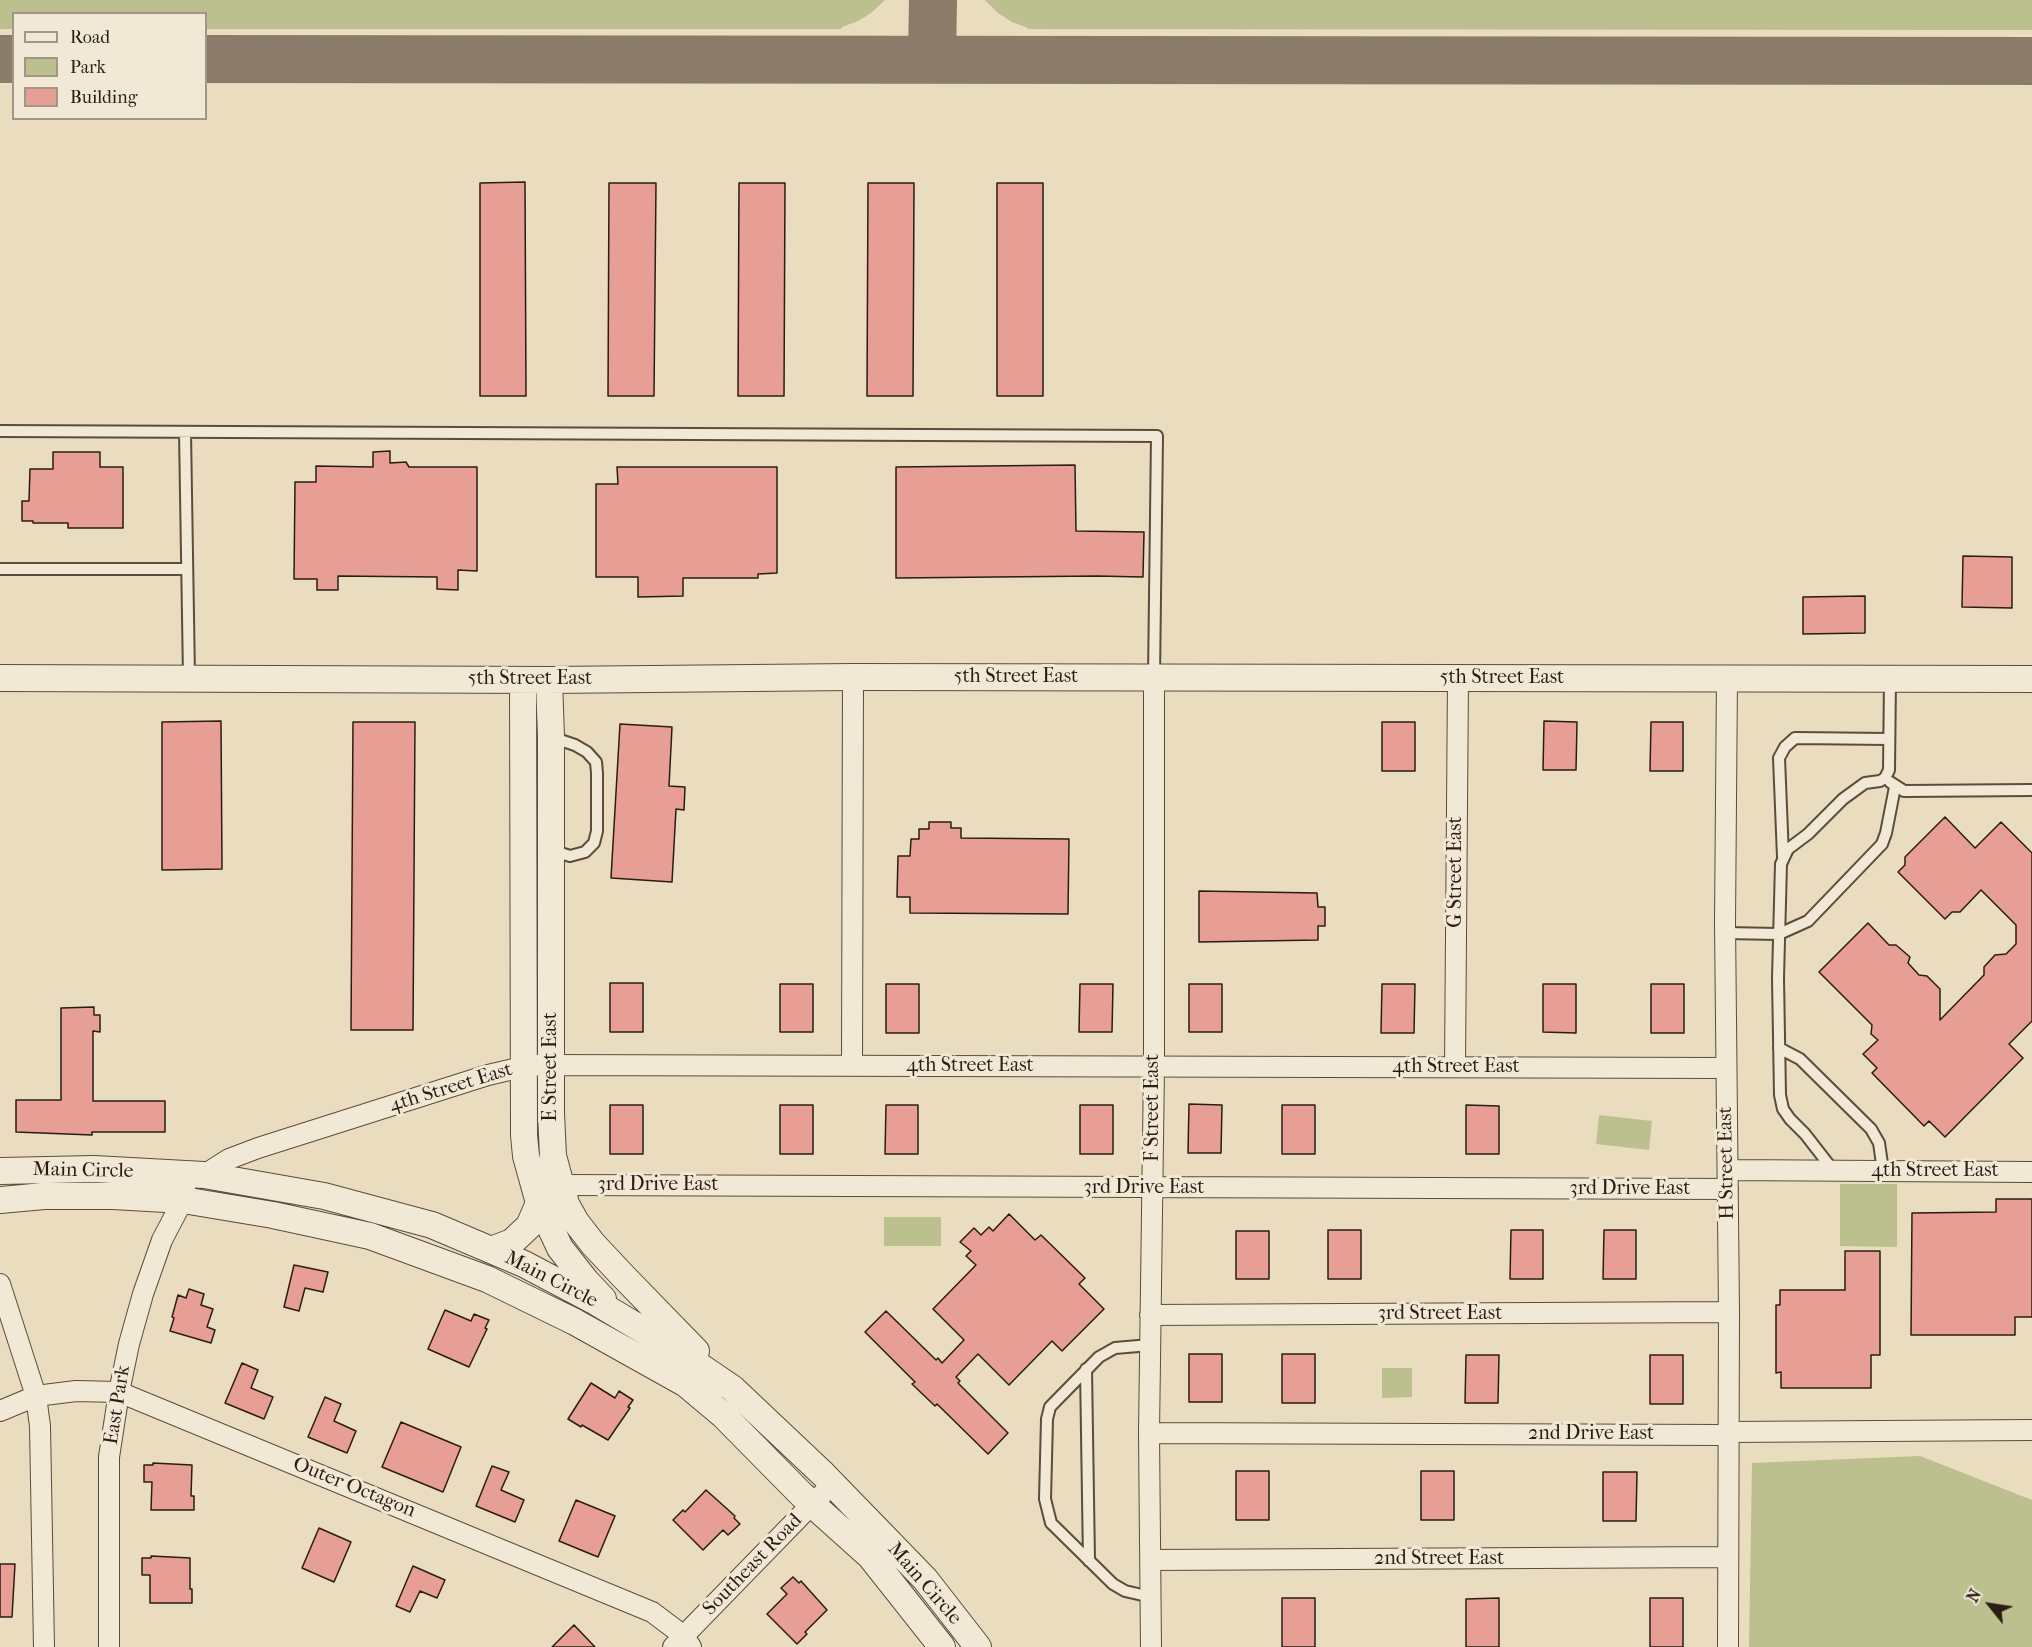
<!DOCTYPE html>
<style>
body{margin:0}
#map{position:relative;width:2032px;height:1647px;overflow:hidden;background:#eadcbe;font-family:"IM FELL French Canon",serif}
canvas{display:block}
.legend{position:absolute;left:12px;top:12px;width:195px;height:108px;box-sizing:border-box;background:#f1e8d5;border:2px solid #a29688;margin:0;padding:8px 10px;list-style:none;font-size:18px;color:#2b1c14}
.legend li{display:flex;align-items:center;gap:12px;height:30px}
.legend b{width:30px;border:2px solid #a29688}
.north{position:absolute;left:1960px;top:1575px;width:60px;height:60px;-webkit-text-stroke:4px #f1e8d5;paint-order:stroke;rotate:300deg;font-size:16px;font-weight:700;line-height:24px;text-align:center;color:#2b1c14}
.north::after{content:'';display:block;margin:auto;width:21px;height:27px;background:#2b1c14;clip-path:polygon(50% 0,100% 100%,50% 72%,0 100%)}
</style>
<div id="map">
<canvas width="2032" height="1647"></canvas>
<ul class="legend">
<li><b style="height:8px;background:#f1e8d5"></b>Road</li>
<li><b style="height:16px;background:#bcbf8e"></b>Park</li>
<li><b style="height:16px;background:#e79f95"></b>Building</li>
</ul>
<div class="north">N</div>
</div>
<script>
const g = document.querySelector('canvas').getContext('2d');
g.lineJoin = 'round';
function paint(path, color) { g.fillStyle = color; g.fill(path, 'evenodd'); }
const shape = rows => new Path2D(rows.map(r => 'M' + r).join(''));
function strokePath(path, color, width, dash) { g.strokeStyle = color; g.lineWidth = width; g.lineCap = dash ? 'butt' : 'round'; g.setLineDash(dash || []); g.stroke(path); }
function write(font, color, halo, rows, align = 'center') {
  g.font = font + ' "IM FELL French Canon",serif'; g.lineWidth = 6; g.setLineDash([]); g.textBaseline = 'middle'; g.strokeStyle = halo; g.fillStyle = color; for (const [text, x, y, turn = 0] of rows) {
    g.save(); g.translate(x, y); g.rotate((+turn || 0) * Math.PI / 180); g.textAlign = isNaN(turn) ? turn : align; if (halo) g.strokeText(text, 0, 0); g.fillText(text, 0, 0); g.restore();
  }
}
paint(shape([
 [0,0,885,0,871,13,858,21,842,27,841,29,206,29,206,14,14,14,13,29,0,29],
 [985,0,2032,0,2032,30,1028,29,1028,28,1012,22,998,13],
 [1599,1115,1652,1121,1649,1150,1596,1144],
 [1840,1184,1897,1184,1897,1247,1840,1246],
 [884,1217,941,1217,941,1246,884,1246],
 [1382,1368,1412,1368,1412,1397,1382,1398],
 [1920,1456,2032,1500,2032,1647,1749,1647,1752,1463]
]), '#bcbf8e');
strokePath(shape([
 [932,58,933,0],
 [0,59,14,59],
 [206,59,2032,61]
]), '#8a7c69', 48);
const building = shape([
 [525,182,526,396,480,396,480,183,525,182],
 [609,183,656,183,654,396,608,396,609,183],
 [739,183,785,183,784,396,738,396,739,183],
 [868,183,914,183,913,396,867,396,868,183],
 [997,183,1043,183,1043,396,997,396,997,183],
 [390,451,390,463,406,462,409,467,477,467,477,571,458,570,458,590,437,589,437,577,338,576,338,590,317,590,317,579,294,579,295,482,316,482,316,466,373,467,373,452,390,451],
 [53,452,100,452,100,467,123,467,123,528,68,528,68,523,33,523,33,521,22,521,22,501,29,501,30,469,53,469,53,452],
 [1075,465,1076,531,1144,532,1143,577,1097,576,896,578,896,467,1075,465],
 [617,467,777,467,777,573,758,574,758,578,683,578,683,596,638,597,638,577,596,577,596,484,618,484,617,467],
 [1963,556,2012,557,2012,608,1962,607,1963,556],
 [1865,596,1865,633,1803,634,1803,597,1865,596],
 [221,721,222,869,162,870,162,722,221,721],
 [1544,721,1577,722,1576,770,1543,770,1544,721],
 [353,722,415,722,413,1030,351,1030,353,722],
 [1382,722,1415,722,1415,771,1382,771,1382,722],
 [1651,722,1683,722,1683,771,1650,771,1651,722],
 [620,724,672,727,669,786,685,787,684,810,676,809,672,882,611,878,620,724],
 [1945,817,1975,848,2001,822,2032,853,2032,1021,2009,1044,2023,1058,1945,1137,1929,1121,1924,1126,1872,1073,1877,1068,1863,1054,1878,1040,1871,1034,1872,1025,1819,972,1868,923,1889,945,1896,945,1910,957,1908,963,1919,975,1927,976,1940,989,1940,1020,1984,975,1984,967,1995,955,2006,954,2016,944,2016,925,1981,890,1960,912,1952,912,1945,919,1898,872,1905,865,1905,857,1945,817],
 [929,822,951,822,951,828,961,828,961,838,1069,839,1068,914,910,913,910,897,897,897,898,856,910,856,911,839,919,839,919,829,929,829,929,822],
 [1199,891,1317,893,1318,907,1325,907,1325,926,1318,926,1318,940,1199,942,1199,891],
 [610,983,643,983,643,1032,610,1032,610,983],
 [780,984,813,984,813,1032,780,1032,780,984],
 [886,984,919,984,919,1033,886,1033,886,984],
 [1080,984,1113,984,1112,1032,1079,1032,1080,984],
 [1189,984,1222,984,1222,1032,1189,1032,1189,984],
 [1382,984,1415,984,1414,1033,1381,1033,1382,984],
 [1543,984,1576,984,1576,1033,1543,1032,1543,984],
 [1651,984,1684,984,1684,1033,1651,1033,1651,984],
 [94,1007,94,1015,100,1015,100,1032,93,1031,93,1101,165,1101,165,1132,92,1132,92,1135,16,1132,16,1100,61,1100,61,1008,94,1007],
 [1189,1104,1222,1105,1221,1153,1188,1153,1189,1104],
 [610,1105,643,1105,643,1154,610,1154,610,1105],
 [780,1105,813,1105,813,1154,780,1154,780,1105],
 [886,1105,918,1105,918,1154,885,1154,886,1105],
 [1080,1105,1113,1105,1113,1154,1080,1154,1080,1105],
 [1282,1105,1315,1105,1315,1154,1282,1154,1282,1105],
 [1466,1105,1499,1106,1499,1154,1466,1154,1466,1105],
 [1996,1199,2032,1199,2032,1317,2015,1317,2015,1335,1911,1335,1912,1213,1996,1212,1996,1199],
 [1009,1214,1035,1240,1041,1235,1085,1278,1079,1284,1104,1309,1062,1351,1052,1341,1009,1385,978,1354,956,1377,960,1381,958,1383,1008,1433,988,1454,937,1404,935,1406,912,1384,915,1382,865,1332,886,1311,936,1360,938,1358,942,1363,964,1340,933,1309,976,1265,966,1256,971,1251,960,1242,974,1228,981,1235,989,1227,993,1231,1009,1214],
 [1328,1230,1361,1230,1361,1279,1328,1279,1328,1230],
 [1511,1230,1543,1230,1543,1279,1510,1279,1511,1230],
 [1604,1230,1636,1230,1636,1279,1603,1279,1604,1230],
 [1236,1231,1269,1231,1269,1279,1236,1279,1236,1231],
 [1845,1251,1880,1251,1880,1355,1871,1355,1871,1388,1781,1388,1781,1372,1776,1373,1776,1305,1780,1305,1780,1290,1845,1290,1845,1251],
 [294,1265,328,1272,323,1292,305,1288,299,1311,284,1307,294,1265],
 [189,1289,204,1294,201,1305,213,1309,207,1327,215,1330,211,1343,170,1331,174,1318,172,1317,178,1295,186,1298,189,1289],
 [445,1310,471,1321,474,1314,489,1320,485,1328,487,1329,469,1367,428,1349,445,1310],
 [1189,1354,1222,1354,1222,1402,1189,1402,1189,1354],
 [1282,1354,1315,1354,1315,1403,1282,1403,1282,1354],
 [1466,1355,1499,1355,1498,1403,1465,1403,1466,1355],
 [1650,1355,1683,1355,1683,1404,1650,1404,1650,1355],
 [242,1363,258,1370,251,1388,273,1397,264,1419,225,1403,242,1363],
 [591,1383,615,1398,619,1391,633,1400,628,1407,630,1408,608,1440,582,1425,581,1427,568,1419,591,1383],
 [325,1397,341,1404,334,1421,356,1431,347,1453,308,1437,325,1397],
 [401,1422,461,1447,443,1492,382,1467,401,1422],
 [153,1463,192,1465,191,1496,194,1496,194,1510,151,1510,152,1482,144,1482,144,1465,153,1465,153,1463],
 [492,1466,509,1472,501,1490,524,1500,515,1522,476,1506,492,1466],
 [1236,1471,1269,1471,1269,1520,1236,1520,1236,1471],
 [1421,1471,1454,1471,1454,1520,1421,1520,1421,1471],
 [1603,1472,1637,1472,1636,1521,1603,1521,1603,1472],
 [706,1490,735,1516,734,1518,740,1524,728,1535,723,1530,703,1550,673,1520,683,1510,685,1512,706,1490],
 [576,1500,615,1516,598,1557,559,1541,576,1500],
 [319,1528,351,1542,334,1582,302,1568,319,1528],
 [151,1556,190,1558,190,1589,192,1589,192,1603,150,1603,150,1575,142,1575,142,1558,151,1558,151,1556],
 [0,1564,15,1564,12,1617,0,1617,0,1564],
 [413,1566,445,1580,437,1598,420,1591,410,1612,396,1606,413,1566],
 [793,1577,799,1583,801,1581,827,1610,805,1632,807,1634,797,1644,767,1614,787,1594,781,1588,793,1577],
 [1282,1598,1315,1598,1315,1647,1282,1647,1282,1598],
 [1499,1598,1499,1647,1466,1647,1466,1599,1499,1598],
 [1650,1598,1683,1598,1683,1647,1650,1647,1650,1598],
 [574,1625,595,1647,552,1647,574,1625]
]);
paint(building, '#e79f95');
strokePath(building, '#2b1c14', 1.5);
const service = shape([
 [0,431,1157,436,1154,677],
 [185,432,189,677],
 [0,569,187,569],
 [1890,782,1904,791,2032,790],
 [551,850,570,856,585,852,594,843,597,831,597,773,596,762,587,752,575,745,551,737],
 [1783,857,1779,758,1785,747,1795,738,1889,739],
 [1725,933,1779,934,1808,921,1882,844,1886,833,1895,787],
 [1779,1048,1800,1059,1871,1129,1879,1143,1883,1171],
 [1833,1170,1805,1134,1790,1119,1783,1109,1780,1095,1778,978,1781,864,1788,849,1808,834,1843,799,1865,783,1880,781,1885,778,1889,770,1890,679],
 [1150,1345,1115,1348,1099,1357,1050,1407,1047,1419,1045,1499,1051,1523,1113,1584,1125,1591,1151,1597],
 [1086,1369,1089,1561]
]);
const minor = shape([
 [1727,678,1725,923,1729,1312,1728,1647],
 [852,1066,853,677],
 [1455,1066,1458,678],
 [1728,1170,2032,1172],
 [204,1175,229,1159,258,1148,488,1075,518,1068,539,1065,1725,1068],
 [561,1185,1728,1189],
 [0,1284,36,1396,40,1426,44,1647],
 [1150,1315,1729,1312],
 [0,1411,36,1396,76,1391,119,1392,652,1612,684,1636,691,1647],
 [1149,1433,1724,1435,1729,1432,2032,1430],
 [1151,1560,1728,1557],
 [109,1647,109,1457,119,1392,129,1344,143,1294,162,1240,183,1200,185,1188],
 [673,1647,812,1504,833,1484],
 [1151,1647,1149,1433,1154,1067,1154,677]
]);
const tertiary = shape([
 [0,678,549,680,853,677,2032,679],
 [523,680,524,1135,526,1156,539,1203,560,1248,586,1281,603,1299],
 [549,680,551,737,551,1113,553,1156,566,1204,576,1222,593,1244,623,1276,696,1351],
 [0,1171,94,1169,204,1175,324,1196,432,1225,524,1264,596,1302,673,1348,732,1388,823,1474,925,1579,978,1647],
 [0,1200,44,1196,113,1196,183,1200,273,1215,370,1236,487,1279,575,1322,686,1384,723,1415,802,1495,870,1556,942,1647],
 [491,1250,512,1242,529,1226,539,1203]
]);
strokePath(service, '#5b4c3e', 14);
strokePath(minor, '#5b4c3e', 22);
strokePath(tertiary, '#5b4c3e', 28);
strokePath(service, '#f1e8d5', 10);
strokePath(minor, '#f1e8d5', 20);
strokePath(tertiary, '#f1e8d5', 26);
write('20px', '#2b1c14', '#f1e8d5', [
 ["5th Street East",1016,677],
 ["5th Street East",1502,678],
 ["5th Street East",530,679],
 ["G Street East",1456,872,-90],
 ["4th Street East",970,1066],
 ["E Street East",551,1067,-90],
 ["4th Street East",1456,1067],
 ["4th Street East",451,1088,-17],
 ["F Street East",1153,1108,-90],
 ["H Street East",1727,1163,-91],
 ["Main Circle",83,1171,1],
 ["4th Street East",1935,1171],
 ["3rd Drive East",658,1185],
 ["3rd Drive East",1144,1188],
 ["3rd Drive East",1630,1189],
 ["Main Circle",551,1280,27],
 ["3rd Street East",1440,1314],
 ["East Park",118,1405,-81],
 ["2nd Drive East",1591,1434],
 ["Outer Octagon",354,1488,22],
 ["2nd Street East",1439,1559],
 ["Southeast Road",753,1565,-46],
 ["Main Circle",924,1584,49]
]);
</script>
